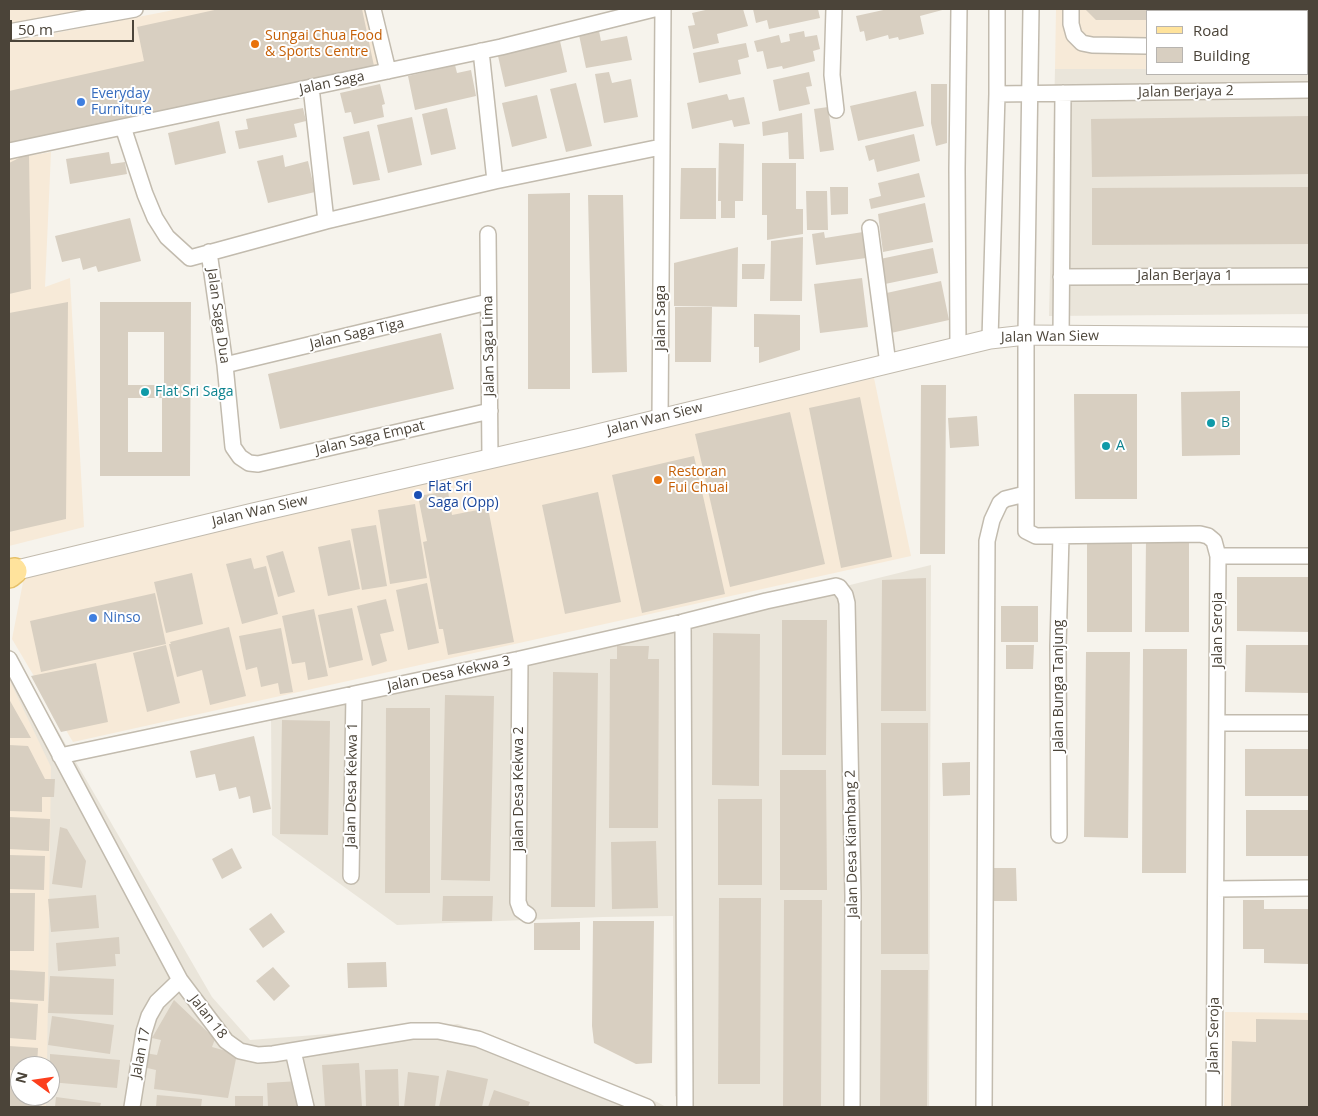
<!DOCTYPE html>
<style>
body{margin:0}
#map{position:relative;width:1318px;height:1116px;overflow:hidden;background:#f6f3ec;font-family:"Open Sans",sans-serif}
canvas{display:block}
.frame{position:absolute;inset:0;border:10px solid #4b4439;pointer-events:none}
.legend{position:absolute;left:1146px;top:10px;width:162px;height:65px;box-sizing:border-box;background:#fff;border:1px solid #b7b4b0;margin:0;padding:6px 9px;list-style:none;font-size:15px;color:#4b4439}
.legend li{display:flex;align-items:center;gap:10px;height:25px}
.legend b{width:25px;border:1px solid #b7b4b0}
.north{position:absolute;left:10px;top:1056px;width:50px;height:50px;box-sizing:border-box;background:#fff;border:1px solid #b7b4b0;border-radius:50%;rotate:284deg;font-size:14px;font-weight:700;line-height:20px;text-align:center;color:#4b4439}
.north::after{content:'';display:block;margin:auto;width:18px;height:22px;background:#fc3f1d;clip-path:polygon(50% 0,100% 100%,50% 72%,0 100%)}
.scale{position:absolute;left:10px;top:20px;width:124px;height:22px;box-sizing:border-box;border:2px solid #4b4439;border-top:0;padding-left:6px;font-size:15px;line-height:18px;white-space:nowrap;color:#4b4439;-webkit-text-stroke:4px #fff;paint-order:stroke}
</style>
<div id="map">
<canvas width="1318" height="1116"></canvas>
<div class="frame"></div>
<ul class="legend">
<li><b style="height:6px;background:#ffe39c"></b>Road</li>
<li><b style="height:14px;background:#d8cfc1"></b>Building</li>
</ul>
<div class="north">N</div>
<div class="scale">50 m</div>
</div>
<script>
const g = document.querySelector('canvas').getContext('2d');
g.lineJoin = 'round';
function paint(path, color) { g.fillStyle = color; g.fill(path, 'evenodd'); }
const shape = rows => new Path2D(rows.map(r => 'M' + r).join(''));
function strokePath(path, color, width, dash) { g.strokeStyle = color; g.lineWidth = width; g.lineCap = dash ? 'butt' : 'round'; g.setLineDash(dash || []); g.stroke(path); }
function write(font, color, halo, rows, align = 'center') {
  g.font = font + ' "Open Sans",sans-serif'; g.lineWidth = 4; g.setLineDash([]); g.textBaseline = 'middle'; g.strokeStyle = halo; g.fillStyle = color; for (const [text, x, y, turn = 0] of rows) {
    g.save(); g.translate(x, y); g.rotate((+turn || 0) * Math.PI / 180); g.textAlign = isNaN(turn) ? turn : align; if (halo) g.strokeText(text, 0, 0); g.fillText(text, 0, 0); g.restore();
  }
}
paint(shape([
 [1055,69,1147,69,1147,74,1307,74,1307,69,1309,69,1309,314,1049,316],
 [931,565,929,1107,693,1107,675,1096,673,916,603,917,397,925,272,835,271,717,607,645],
 [9,649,11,650,212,997,250,1040,458,1024,657,1102,666,1107,9,1107],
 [20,1066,50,1066,50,1096,20,1096]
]), '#eae5da');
paint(shape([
 [9,9,85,9,85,13,9,25],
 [179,9,366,9,381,67,9,144,9,42],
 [1056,9,1309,9,1309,69,1307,69,1307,11,1147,11,1147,69,1055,69],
 [51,152,45,287,70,278,84,527,9,546,9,159],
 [874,378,911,556,73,742,12,639,24,577],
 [9,679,51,767,47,1066,20,1066,20,1096,46,1096,46,1107,9,1107],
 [1225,1012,1309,1013,1309,1107,1224,1107]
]), '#f7ead8');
paint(shape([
 [219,9,362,9,374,66,9,144,9,91,144,61,137,27],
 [710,9,743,9,748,26,717,34,719,43,693,49,688,26,695,25,692,13],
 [753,9,818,9,820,18,769,29,767,20,756,23],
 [888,9,946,9,920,16,924,34,899,40,898,37,889,39,888,35,866,41,864,31,860,32,856,16],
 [1085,9,1309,9,1309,20,1307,20,1307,11,1147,11,1147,20,1096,20],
 [599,31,601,41,627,36,632,60,586,68,579,35],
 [804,31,805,37,817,35,820,49,813,51,815,61,783,69,782,66,767,69,763,51,757,52,754,41,779,35,781,43,790,41,789,34],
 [560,41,567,72,505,87,498,56],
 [746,43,749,57,738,60,741,74,699,83,693,53],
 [455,65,457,73,471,70,476,96,415,110,408,76],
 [609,72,612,83,631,79,638,117,604,123,595,74],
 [809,72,812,86,806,87,810,104,779,111,773,80],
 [576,83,592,146,566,152,550,89],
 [380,84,385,104,382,105,384,117,354,124,351,112,345,113,340,93],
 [931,84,947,84,947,143,936,146,931,123],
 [916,91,924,126,858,141,850,106],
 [727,94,729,100,744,97,750,124,734,127,732,120,692,129,687,103],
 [537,95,547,138,512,147,502,103],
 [828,107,834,150,820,152,814,109],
 [303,108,306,121,294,124,297,137,239,149,235,131,248,129,246,119],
 [447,108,456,149,431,155,422,114],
 [802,113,804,159,789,159,788,132,763,136,762,122],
 [1309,116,1309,174,1092,177,1091,119],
 [412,117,422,165,388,173,377,125],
 [219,121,226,153,175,165,168,133],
 [369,131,380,180,353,185,343,137],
 [914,134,920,161,877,172,874,159,869,161,865,146],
 [719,143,744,144,743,201,735,201,735,218,721,218,721,201,718,201],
 [109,152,111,164,125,162,127,174,70,184,66,159],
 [29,153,31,289,9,294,9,163],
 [283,155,285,167,308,161,315,192,268,203,257,161],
 [762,163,796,163,796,209,803,209,803,234,767,240,767,215,762,215],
 [681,168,716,168,716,219,680,219],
 [919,173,925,197,871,209,869,199,881,196,878,183],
 [830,187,848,187,848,214,831,215],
 [1309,187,1309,244,1092,245,1092,188],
 [806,191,827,191,828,230,807,230],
 [570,193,570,389,528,389,528,194],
 [588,195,623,195,627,372,592,373],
 [925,203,933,242,883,252,878,214],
 [130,218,141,261,98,272,96,266,83,270,80,258,62,262,55,236],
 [824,232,825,238,863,232,866,258,816,265,812,234],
 [803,237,802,301,770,301,771,241],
 [738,247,737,307,674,306,674,263],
 [933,248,938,273,885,284,880,259],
 [742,264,765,264,764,279,742,279],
 [862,278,868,327,820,333,814,284],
 [941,281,949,320,891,333,882,294],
 [68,302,66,519,9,532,9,313],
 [100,302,191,302,190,476,100,476],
 [128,332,164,332,164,385,128,385],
 [128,398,162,398,162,452,128,452],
 [675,307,712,307,711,362,675,362],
 [754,314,800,315,800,350,759,363,759,347,754,347],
 [441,333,454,389,280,429,268,374],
 [921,385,946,385,945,554,920,554],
 [1240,391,1240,455,1182,456,1181,392],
 [1074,394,1137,394,1137,499,1075,499],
 [860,397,892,557,841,568,809,408],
 [790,412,825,564,730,587,695,434],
 [977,416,979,446,950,448,948,418],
 [694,456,725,594,642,613,612,475],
 [448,491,452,515,488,508,514,642,448,655,443,629,439,629,423,542,427,541,418,496],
 [598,492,621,602,565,614,542,505],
 [415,504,427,578,390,584,378,510],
 [376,525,387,586,362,590,351,529],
 [1087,539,1132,539,1132,632,1087,632],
 [1146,539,1189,539,1189,632,1145,632],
 [350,540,360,589,328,596,318,547],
 [283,551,295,592,278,597,266,556],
 [251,558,254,569,266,566,278,614,242,624,226,564],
 [192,573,203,624,166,633,154,582],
 [1237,577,1309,577,1309,632,1237,631],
 [926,578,926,711,881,711,882,580],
 [427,583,439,643,408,650,396,590],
 [155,593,166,644,41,672,30,621],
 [386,599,394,631,380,634,387,661,372,666,357,606],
 [1001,606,1038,606,1038,642,1001,642],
 [352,608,363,660,329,668,318,615],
 [314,609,328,676,308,680,305,662,292,664,282,616],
 [782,620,827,620,826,755,782,755],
 [229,627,246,696,210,705,202,670,177,677,169,644,171,644,170,642],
 [281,628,293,692,280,694,278,683,261,687,257,667,246,670,239,636],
 [713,633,760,634,759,786,712,785],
 [166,645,180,703,147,712,133,653],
 [1006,645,1034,645,1033,669,1006,669],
 [1246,645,1309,645,1309,693,1245,692],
 [617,646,649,646,648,659,659,659,658,828,609,828,610,659,617,659],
 [1143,649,1187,649,1186,873,1142,873],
 [1086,652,1130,652,1128,838,1084,837],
 [96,663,108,722,61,732,31,676],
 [553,672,598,673,595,907,551,907],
 [445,695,494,696,490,881,441,880],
 [9,699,31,738,9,738],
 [386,708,430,708,430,893,385,893],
 [282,720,330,721,328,835,280,834],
 [881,723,928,723,928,954,881,954],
 [254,736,271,809,253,813,250,796,239,799,236,787,219,791,215,774,196,778,190,751],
 [9,745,28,746,45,779,55,779,54,797,42,797,42,812,9,811],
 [1245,749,1309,749,1309,796,1245,796],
 [970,762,970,795,943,796,942,763],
 [780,770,826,770,827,890,780,890],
 [718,799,762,799,762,885,718,885],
 [1246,810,1309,810,1309,856,1246,856],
 [9,817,50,819,49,851,9,849],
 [60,827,67,829,86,861,82,888,52,884],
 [656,841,658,908,612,909,611,842],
 [232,848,242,868,222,879,212,859],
 [9,855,45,856,44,890,9,889],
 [993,868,1016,868,1017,901,994,901],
 [9,893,35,893,34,951,9,951],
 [96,895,99,928,51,932,48,899],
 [443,896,493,896,492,921,442,921],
 [719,898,761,898,760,1084,718,1084],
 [784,900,822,900,821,1107,783,1107],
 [1243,900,1264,900,1264,909,1309,909,1309,964,1264,963,1264,949,1243,949],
 [271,913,285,932,263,948,249,929],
 [593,921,654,921,652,1063,636,1064,594,1043,592,1026],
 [580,922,580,950,534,950,534,923],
 [119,937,120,954,115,954,116,966,58,971,56,943],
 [386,962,387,987,348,988,347,963],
 [273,967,290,986,274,1001,256,981],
 [9,970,45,972,44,1001,9,999],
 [881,970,928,970,927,1107,880,1107],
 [50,976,114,979,113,1015,48,1013],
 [174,1000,215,1039,212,1047,237,1054,228,1098,154,1089,156,1070,143,1067,145,1053,157,1055,161,1040,152,1038],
 [9,1002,38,1004,36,1040,9,1038],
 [52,1016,114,1025,110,1054,48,1045],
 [1256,1019,1309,1020,1309,1107,1231,1107,1232,1041,1256,1042],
 [9,1046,38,1048,37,1066,20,1066,20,1071,9,1070],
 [50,1054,120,1060,117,1088,50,1082],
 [359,1063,362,1107,325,1107,322,1065],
 [398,1069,399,1107,366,1107,365,1070],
 [447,1070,488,1079,482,1107,439,1107],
 [408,1072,439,1076,435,1107,404,1107],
 [299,1081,300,1107,268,1107,267,1083],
 [9,1084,20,1085,20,1096,33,1096,32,1107,9,1107],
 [494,1090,530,1102,528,1107,488,1107],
 [157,1095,202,1099,201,1107,156,1107],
 [235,1096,263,1096,263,1107,235,1107],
 [56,1097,101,1103,100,1107,55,1107]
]), '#d8cfc1');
const minor = shape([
 [373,9,388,71],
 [834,9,832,75,836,110],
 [1031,9,1026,335,1026,531,1036,536,1200,534,1208,536,1214,541,1218,556,1214,1107],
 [1071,9,1071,24,1074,35,1082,43,1092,45,1147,46],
 [9,32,135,9],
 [1307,49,1309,49],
 [481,51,495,181],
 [311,87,326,221],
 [997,94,1309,90],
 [123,127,145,194,155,218,167,237,190,258,326,221,495,181,661,147],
 [9,151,501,47,654,9],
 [870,228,888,364],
 [488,234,490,458],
 [209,252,225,365,233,447,240,457,249,463,258,464,490,411],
 [1061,277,1309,276],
 [1061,336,1063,93],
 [990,339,997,94,997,9],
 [958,346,957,169,959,9],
 [225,365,488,302],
 [660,418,663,9],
 [1218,556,1309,556],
 [683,622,685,1107],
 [9,659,180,980,226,1041,240,1051,258,1055,273,1054,412,1031,438,1031,478,1039,647,1107],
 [520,659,518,902,521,910,528,915],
 [1217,723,1309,723],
 [60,756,520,659,683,622,766,601,836,586,839,587,845,595,847,603,853,896,852,1107],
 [1059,835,1058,646,1061,536],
 [351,876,354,694],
 [1216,889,1309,888],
 [293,1051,306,1107],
 [132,1107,144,1032,149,1016,157,1002,180,980],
 [984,1107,987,541,992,520,1000,503,1005,499,1025,494]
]);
const tertiary = shape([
 [9,572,253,513,581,438,990,339,1026,335,1309,337]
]);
const primary = shape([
 [9,575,14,571]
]);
strokePath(minor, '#c2bbae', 18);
strokePath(tertiary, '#c2bbae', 21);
strokePath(primary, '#e6c16a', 28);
strokePath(minor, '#fff', 15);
strokePath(tertiary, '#fff', 19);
strokePath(primary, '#ffe39c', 25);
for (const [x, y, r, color] of [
 [255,44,5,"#e8710a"],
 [81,102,5,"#3f7fe0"],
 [145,392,5,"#0f9aa8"],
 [1211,423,5,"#0f9aa8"],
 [1106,446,5,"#0f9aa8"],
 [658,480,5,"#e8710a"],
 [418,495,5,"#1a4fb4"],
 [93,618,5,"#3f7fe0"]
]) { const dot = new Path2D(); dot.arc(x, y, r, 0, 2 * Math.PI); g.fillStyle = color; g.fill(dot); strokePath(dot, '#fff', 2); }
write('14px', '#c56008', '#fff', [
 ["Sungai Chua Food",265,36],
 ["& Sports Centre",265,52],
 ["Restoran",668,472],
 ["Fui Chuai",668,488]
], 'left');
write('14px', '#4b4439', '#fff', [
 ["Jalan Saga",332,83,-12],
 ["Jalan Berjaya 2",1186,92,-1],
 ["Jalan Berjaya 1",1185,276],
 ["Jalan Saga Dua",218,316,82],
 ["Jalan Saga",661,318,-90],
 ["Jalan Saga Tiga",357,334,-13],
 ["Jalan Wan Siew",1050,337,-1],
 ["Jalan Saga Lima",489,346,-91],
 ["Jalan Wan Siew",655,419,-14],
 ["Jalan Saga Empat",370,438,-13],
 ["Jalan Wan Siew",260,511,-13],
 ["Jalan Seroja",1218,630,-90],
 ["Jalan Desa Kekwa 3",449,674,-12],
 ["Jalan Bunga Tanjung",1059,686,-90],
 ["Jalan Desa Kekwa 1",352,785,-89],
 ["Jalan Desa Kekwa 2",519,789,-90],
 ["Jalan Desa Kiambang 2",852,844,-91],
 ["Jalan 18",208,1017,52],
 ["Jalan Seroja",1214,1035,-89],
 ["Jalan 17",141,1053,-79]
]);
write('14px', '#366cbe', '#fff', [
 ["Everyday",91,94],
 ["Furniture",91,110],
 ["Ninso",103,618]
], 'left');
write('14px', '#0d838f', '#fff', [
 ["Flat Sri Saga",155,392],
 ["B",1221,423],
 ["A",1116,446]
], 'left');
write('14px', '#164399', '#fff', [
 ["Flat Sri",428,487],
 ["Saga (Opp)",428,503]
], 'left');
</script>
